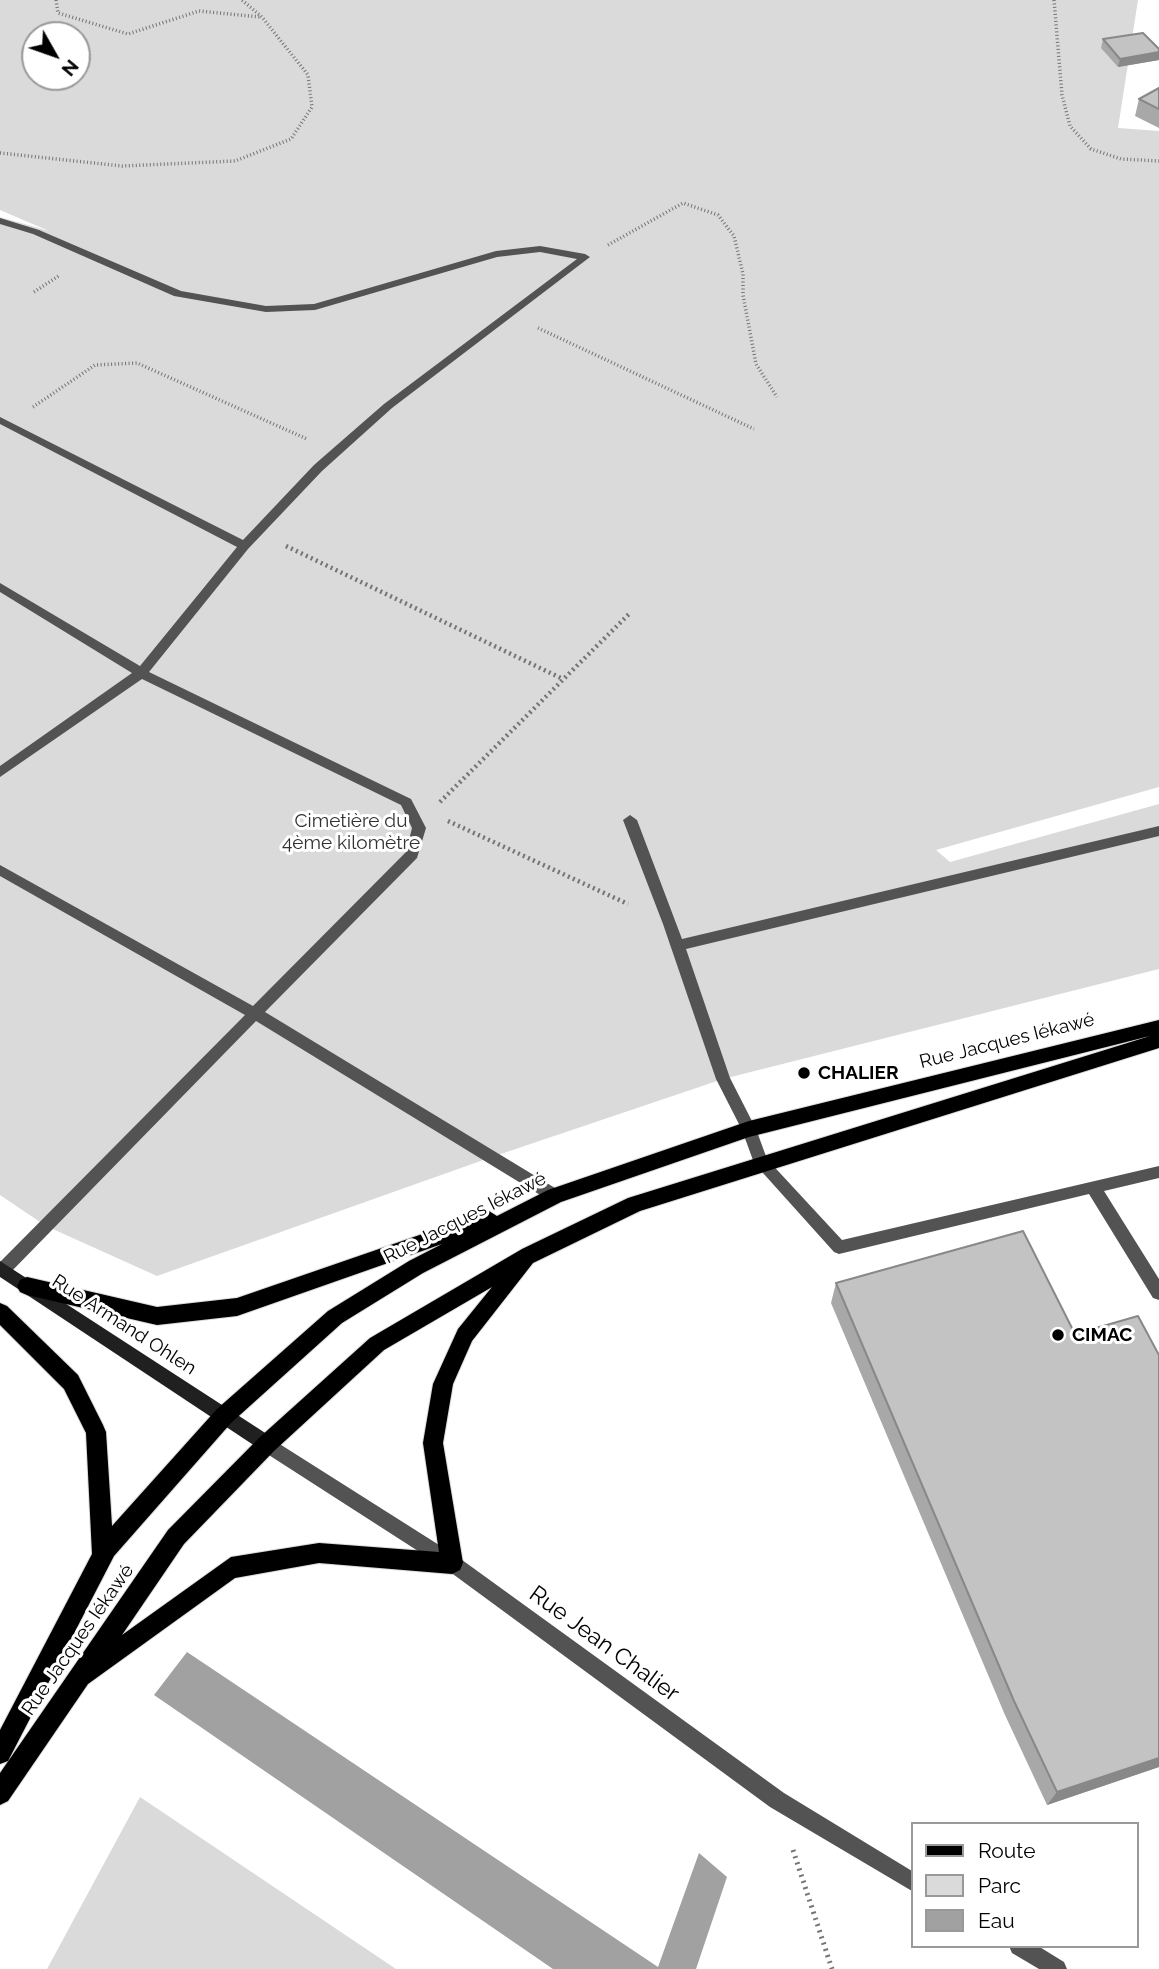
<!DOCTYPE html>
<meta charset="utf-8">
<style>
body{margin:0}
#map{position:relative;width:1159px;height:1969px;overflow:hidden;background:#fff;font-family:Raleway,sans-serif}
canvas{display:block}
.legend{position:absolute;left:911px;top:1822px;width:228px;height:126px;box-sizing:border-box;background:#fff;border:2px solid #999;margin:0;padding:9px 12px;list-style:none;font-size:21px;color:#000}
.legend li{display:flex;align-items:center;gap:14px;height:35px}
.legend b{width:35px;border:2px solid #999}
.north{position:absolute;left:21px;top:21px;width:70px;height:70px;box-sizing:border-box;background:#fff;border:2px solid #999;border-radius:50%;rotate:130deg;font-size:19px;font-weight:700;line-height:28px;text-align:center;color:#000}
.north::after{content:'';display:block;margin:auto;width:24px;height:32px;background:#000;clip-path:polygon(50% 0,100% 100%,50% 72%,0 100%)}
</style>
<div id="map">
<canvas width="1159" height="1969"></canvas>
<ul class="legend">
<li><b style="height:9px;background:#000"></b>Route</li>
<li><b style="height:19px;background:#dadada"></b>Parc</li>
<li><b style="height:19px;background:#a1a1a1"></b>Eau</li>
</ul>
<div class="north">N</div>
</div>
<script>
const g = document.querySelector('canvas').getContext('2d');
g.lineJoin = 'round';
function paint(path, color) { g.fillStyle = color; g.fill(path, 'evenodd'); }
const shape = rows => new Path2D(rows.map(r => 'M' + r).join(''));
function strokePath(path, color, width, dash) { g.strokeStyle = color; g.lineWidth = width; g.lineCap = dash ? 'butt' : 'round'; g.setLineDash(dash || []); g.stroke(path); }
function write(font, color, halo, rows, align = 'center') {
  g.font = font + ' Raleway,sans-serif'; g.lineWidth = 6; g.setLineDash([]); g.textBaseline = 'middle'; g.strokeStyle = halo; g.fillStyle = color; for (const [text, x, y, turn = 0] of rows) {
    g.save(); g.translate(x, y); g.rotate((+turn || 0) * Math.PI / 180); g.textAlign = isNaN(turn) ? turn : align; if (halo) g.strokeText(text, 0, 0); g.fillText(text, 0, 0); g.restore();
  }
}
paint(shape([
 [0,0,1138,0,1118,128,1159,131,1159,787,936,850,950,862,1159,804,1159,969,723,1079,489,1158,157,1276,46,1226,0,1195,0,217,49,231,0,210],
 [35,35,77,35,77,77,35,77],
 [140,1797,396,1969,47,1969]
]), '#dadada');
paint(shape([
 [187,1652,658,1967,699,1853,727,1877,696,1969,553,1969,154,1695]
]), '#a1a1a1');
const primary = shape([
 [1159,1020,1159,1048,640,1211,533,1263,472,1341,453,1384,443,1443,463,1563,460,1570,452,1574,319,1563,235,1578,88,1684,8,1801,0,1805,0,1773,168,1530,260,1437,370,1338,522,1249,628,1198,1150,1036,749,1137,561,1202,423,1273,342,1323,231,1423,114,1556,8,1761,0,1764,0,1730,92,1554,86,1433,64,1389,0,1325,0,1303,7,1306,78,1375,103,1425,106,1432,112,1526,217,1409,328,1311,409,1261,442,1244,237,1316,157,1325,27,1295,20,1292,17,1286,20,1280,27,1277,157,1307,237,1298,489,1211,497,1216,548,1190,749,1121,1159,1020],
 [492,1287,458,1329,433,1384,423,1443,439,1552,319,1543,231,1557,122,1635,184,1544,274,1451,384,1350,492,1287]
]);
strokePath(primary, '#dbdbdb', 2);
strokePath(shape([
 [56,0,58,13,128,34,199,11,260,17],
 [1054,0,1062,95,1070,126,1091,149,1121,159,1159,161],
 [0,153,122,166,235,161,291,139,312,107,308,75,262,17,242,0],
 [608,245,683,203,718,215,734,236,743,274,743,295,756,364,777,397],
 [34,292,60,275],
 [538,328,754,429],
 [33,407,95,365,137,363,307,439]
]), '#757575', 3.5, [1, 2.5]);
strokePath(shape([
 [286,546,563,679],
 [440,802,631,612],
 [448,821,628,904]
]), '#757575', 4.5, [2, 3.5]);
strokePath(shape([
 [793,1850,832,1969]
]), '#757575', 5, [2, 4.5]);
paint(shape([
 [0,218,39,230,181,291,266,306,314,304,496,251,540,246,585,254,590,257,392,408,322,471,248,549,149,672,411,799,426,828,417,858,265,1012,560,1191,563,1196,560,1201,555,1203,550,1201,256,1021,8,1275,0,1276,0,1262,245,1015,0,876,0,865,253,1006,406,852,412,828,401,805,142,679,0,777,0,766,132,673,0,592,0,583,140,666,237,547,0,424,0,417,243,540,314,465,384,404,577,259,540,252,497,257,315,310,266,312,174,296,33,234,0,224,0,218],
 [630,815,637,820,682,939,1159,826,1159,836,686,949,730,1078,756,1129,767,1159,842,1240,1159,1166,1159,1178,1104,1191,1159,1279,1159,1300,1153,1298,1089,1194,839,1254,834,1252,754,1163,742,1130,716,1079,663,924,623,820,630,815]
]), '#535353');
paint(shape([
 [267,1436,458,1557,784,1793,912,1871,912,1891,770,1807,446,1569,261,1450,259,1444,261,1438,267,1436],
 [1009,1946,1038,1946,1064,1962,1067,1969,1039,1969,1012,1953,1009,1946]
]), '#535353');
paint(shape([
 [0,1261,273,1438,275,1444,273,1450,267,1452,261,1450,0,1277,0,1261]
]), '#202020');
paint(primary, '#000');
paint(shape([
 [1103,39,1159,49,1159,60,1118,67,1101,48],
 [1159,88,1159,128,1135,116,1139,99],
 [836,1283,1159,1767,1047,1805,1005,1715,831,1303]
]), '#a8a8a8');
paint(shape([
 [1159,52,1159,60,1118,67,1120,59],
 [1159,1758,1159,1767,1047,1805,1057,1792]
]), '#888');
const building = shape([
 [1143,33,1159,49,1159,52,1120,59,1103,39,1143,33],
 [1159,88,1159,109,1139,99,1159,88],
 [1023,1231,1075,1334,1138,1316,1159,1355,1159,1758,1057,1792,1014,1701,836,1283,1023,1231]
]);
paint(building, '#c3c3c3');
strokePath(building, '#888', 2);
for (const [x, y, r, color] of [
 [804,1073,7,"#000"],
 [1058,1335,7,"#000"]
]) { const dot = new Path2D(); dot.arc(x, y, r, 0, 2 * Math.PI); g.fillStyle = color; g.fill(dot); strokePath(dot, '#fff', 2.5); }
write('19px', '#313131', '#fff', [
 ["Cimetière du",351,821],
 ["4ème kilomètre",351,843]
]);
write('19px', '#000', '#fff', [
 ["Rue Jacques Iékawé",1007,1041,-14],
 ["Rue Jacques Iékawé",465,1218,-27],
 ["Rue Armand Ohlen",124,1325,33],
 ["Rue Jacques Iékawé",78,1640,-55]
]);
write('bold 19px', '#000', '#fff', [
 ["CHALIER",818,1073],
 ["CIMAC",1072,1335]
], 'left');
write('23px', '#000', '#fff', [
 ["Rue Jean Chalier",604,1644,36]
]);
</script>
